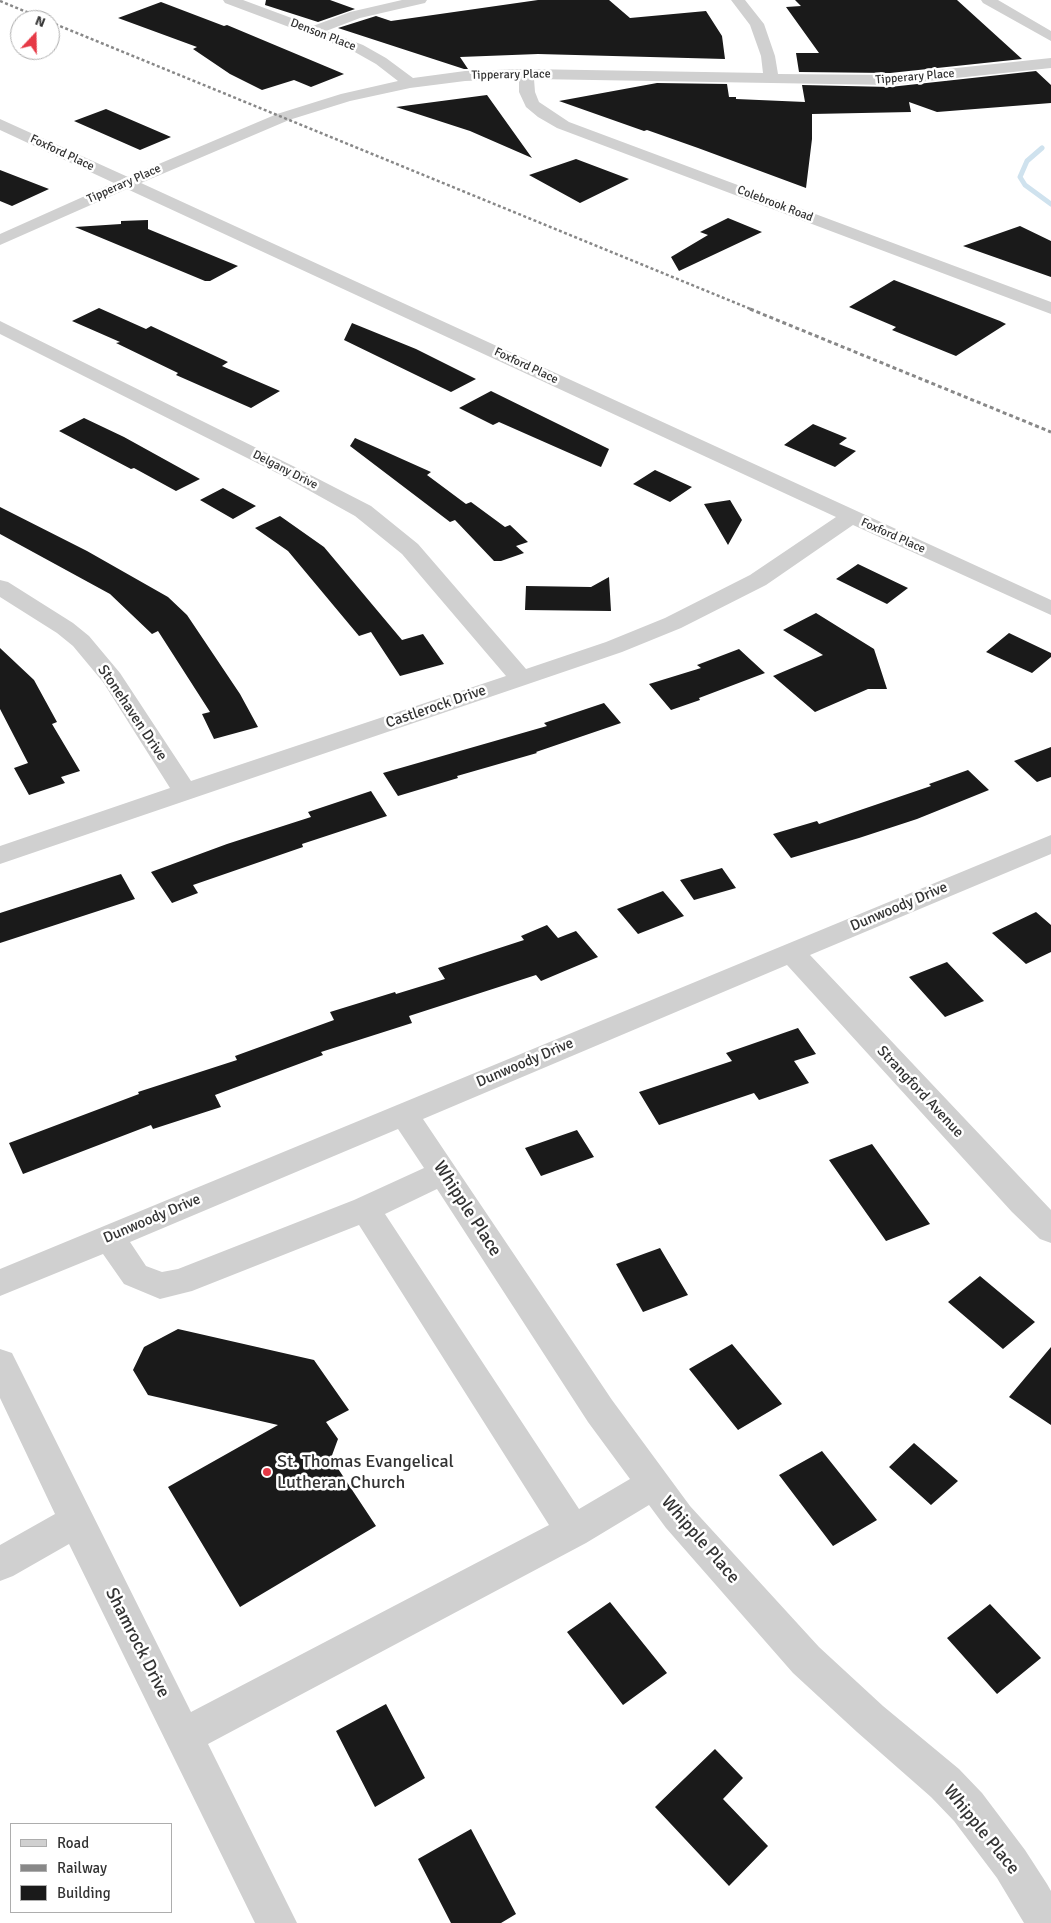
<!DOCTYPE html>
<style>
body{margin:0}
#map{position:relative;width:1051px;height:1923px;overflow:hidden;background:#fff;font-family:Signika,sans-serif}
canvas{display:block}
.legend{position:absolute;left:10px;top:1823px;width:162px;height:90px;box-sizing:border-box;background:#fff;border:1px solid #adadad;margin:0;padding:6px 9px;list-style:none;font-size:15px;color:#333}
.legend li{display:flex;align-items:center;gap:10px;height:25px}
.legend b{width:25px;border:1px solid #adadad}
.north{position:absolute;left:10px;top:10px;width:50px;height:50px;box-sizing:border-box;background:#fff;border:1px solid #adadad;border-radius:50%;rotate:21deg;font-size:14px;font-weight:700;line-height:20px;text-align:center;color:#333}
.north::after{content:'';display:block;margin:auto;width:18px;height:22px;background:#e63946;clip-path:polygon(50% 0,100% 100%,50% 72%,0 100%)}
</style>
<div id="map">
<canvas width="1051" height="1923"></canvas>
<ul class="legend">
<li><b style="height:6px;background:#d0d0d0"></b>Road</li>
<li><b style="height:6px;background:#888"></b>Railway</li>
<li><b style="height:14px;background:#1a1a1a"></b>Building</li>
</ul>
<div class="north">N</div>
</div>
<script>
const g = document.querySelector('canvas').getContext('2d');
g.lineJoin = 'round';
const shape = rows => new Path2D(rows.map(r => 'M' + r).join(''));
function strokePath(path, color, width, dash) { g.strokeStyle = color; g.lineWidth = width; g.lineCap = dash ? 'butt' : 'round'; g.setLineDash(dash || []); g.stroke(path); }
function paint(path, color) { g.fillStyle = color; g.fill(path, 'evenodd'); }
function write(font, color, halo, rows, align = 'center') {
  g.font = font + ' Signika,sans-serif'; g.lineWidth = 5; g.setLineDash([]); g.textBaseline = 'middle'; g.strokeStyle = halo; g.fillStyle = color; for (const [text, x, y, turn = 0] of rows) {
    g.save(); g.translate(x, y); g.rotate((+turn || 0) * Math.PI / 180); g.textAlign = isNaN(turn) ? turn : align; if (halo) g.strokeText(text, 0, 0); g.fillText(text, 0, 0); g.restore();
  }
}
strokePath(shape([
 [1042,148,1027,161,1020,177,1025,185,1051,204]
]), '#cfe2ee', 5);
paint(shape([
 [266,0,330,0,355,9,318,22,265,5],
 [538,0,609,0,630,18,706,11,722,36,725,59,538,54,460,57,468,69,464,69,338,28,376,16,391,21],
 [795,0,957,0,1022,59,890,73,799,72,796,53,819,53,786,7,801,6],
 [161,2,224,26,227,25,344,74,311,87,294,80,262,90,230,74,193,49,197,47,118,18],
 [1036,71,1051,85,1051,103,937,112,909,102,911,112,812,114,812,139,806,188,698,148,647,130,644,131,559,101,657,83,727,84,729,97,736,97,736,99,805,102,802,85,890,87],
 [487,95,532,158,470,131,396,107],
 [106,109,171,137,140,150,74,121],
 [576,159,629,179,580,203,529,175],
 [0,170,49,189,12,206,0,201],
 [728,218,762,232,679,271,671,257,708,235,700,232],
 [148,220,148,229,238,266,210,281,205,281,75,227,121,224,121,221],
 [1020,226,1051,241,1051,277,963,246],
 [894,280,1000,321,1006,324,956,356,892,330,896,327,849,307],
 [99,308,146,329,151,326,228,362,222,366,280,391,251,408,176,375,178,373,116,343,120,342,72,321],
 [352,323,416,349,476,379,451,392,344,340],
 [491,391,609,449,601,467,499,422,493,425,459,408],
 [84,418,124,437,200,479,176,491,134,468,131,469,59,431],
 [813,424,847,438,839,444,856,451,835,467,784,445],
 [355,438,431,472,427,475,466,504,471,502,505,527,510,525,528,542,516,546,524,553,501,561,494,561,455,520,450,522,350,446],
 [655,470,692,487,670,502,633,484],
 [223,488,256,506,233,519,200,500],
 [730,500,742,520,728,545,704,504],
 [0,507,87,551,168,597,187,615,240,694,258,727,214,739,202,714,210,712,158,631,152,634,110,594,0,534],
 [280,516,324,547,402,640,423,634,444,664,400,676,371,632,359,636,288,551,255,528],
 [858,564,908,588,887,604,836,579],
 [609,577,611,611,525,610,526,586,591,587],
 [816,613,874,649,887,689,868,689,815,712,773,676,823,655,783,630],
 [1009,633,1051,653,1051,657,1032,673,986,652],
 [0,648,34,680,57,722,52,724,80,771,61,777,65,783,29,795,14,768,28,763,0,709],
 [739,649,765,673,699,698,700,700,671,710,649,684,701,668,697,665],
 [604,703,621,723,536,752,537,753,457,776,458,778,398,796,383,773,547,726,544,723],
 [1051,747,1051,777,1037,782,1014,761],
 [968,770,989,790,917,819,859,838,791,858,773,834,817,821,819,824,931,786,929,784],
 [371,791,387,816,302,844,303,847,193,885,198,893,172,903,151,872,227,844,311,817,308,812],
 [722,868,736,888,694,900,680,880],
 [121,874,135,899,0,943,0,913],
 [663,891,684,916,638,934,617,909],
 [1036,912,1051,925,1051,952,1026,964,992,933],
 [547,925,558,938,576,931,598,957,541,981,536,975,409,1016,412,1023,321,1052,323,1055,215,1095,221,1107,153,1129,151,1125,23,1174,9,1143,139,1094,138,1092,237,1060,235,1056,334,1020,330,1012,395,992,396,994,445,979,438,968,524,940,521,936],
 [947,962,984,1001,945,1017,909,977],
 [798,1028,816,1054,794,1061,809,1083,759,1100,754,1093,659,1125,639,1092,732,1061,726,1053],
 [577,1130,594,1157,541,1176,525,1148],
 [872,1144,930,1224,886,1241,829,1160],
 [660,1248,688,1295,643,1312,616,1264],
 [980,1276,1035,1322,1003,1349,948,1302],
 [178,1329,314,1360,349,1410,326,1422,338,1439,331,1458,376,1526,240,1607,168,1487,278,1425,148,1395,133,1370,144,1347],
 [732,1344,782,1404,738,1430,689,1369],
 [1051,1347,1051,1425,1009,1397],
 [914,1443,958,1481,931,1505,889,1467],
 [822,1451,877,1520,833,1546,779,1475],
 [610,1602,667,1673,623,1705,567,1632],
 [990,1604,1041,1658,997,1694,947,1638],
 [386,1704,425,1778,375,1807,336,1731],
 [715,1749,743,1778,723,1799,768,1846,729,1886,655,1807],
 [471,1829,516,1914,501,1923,451,1923,418,1859]
]), '#1a1a1a');
paint(shape([
 [223,0,243,0,313,26,350,12,402,0,427,0,425,3,360,18,326,31,363,45,386,58,413,78,465,71,526,69,763,73,761,56,750,25,731,0,745,0,764,24,775,56,778,74,890,75,1051,58,1051,68,890,85,534,79,535,92,539,102,569,122,1051,302,1051,314,557,128,538,117,526,107,519,92,519,79,465,81,410,88,350,101,289,120,141,183,1051,600,1051,615,853,525,766,585,681,628,622,652,0,864,0,846,170,788,103,682,73,646,57,633,0,597,0,580,8,582,73,623,89,636,120,673,191,781,506,676,402,554,355,516,283,476,0,334,0,321,297,468,371,506,418,544,526,669,606,642,665,618,750,575,836,517,127,189,0,245,0,234,114,183,0,130,0,119,128,177,277,114,341,94,398,81,376,64,353,51,225,3,223,0],
 [981,0,998,0,1051,31,1051,41,983,3,981,0],
 [1051,835,1051,854,810,955,1051,1210,1051,1243,1040,1239,1012,1212,787,965,423,1119,612,1400,690,1506,819,1647,883,1706,959,1769,982,1793,1025,1850,1047,1884,1051,1891,1051,1923,1024,1923,997,1878,954,1821,931,1797,857,1732,793,1673,666,1528,649,1505,586,1543,208,1744,297,1923,255,1923,69,1544,13,1576,0,1581,0,1545,55,1514,0,1398,0,1349,12,1353,191,1712,549,1525,359,1225,192,1291,160,1299,124,1284,103,1254,0,1296,0,1269,1051,835],
 [398,1129,424,1168,354,1200,178,1269,162,1272,146,1266,130,1242,398,1129],
 [437,1189,588,1422,630,1479,579,1509,385,1214,437,1189]
]), '#d0d0d0');
strokePath(shape([
 [0,1,46,20],
 [50,22,753,310]
]), '#888', 2.5, [3, 2.5]);
strokePath(shape([
 [750,309,1051,432]
]), '#888', 3, [4, 3]);
for (const [x, y, r, color] of [
 [267,1472,5,"#e63946"]
]) { const dot = new Path2D(); dot.arc(x, y, r, 0, 2 * Math.PI); g.fillStyle = color; g.fill(dot); strokePath(dot, '#fff', 2); }
write('12px', '#333', '#fff', [
 ["Denson Place",323,35,21],
 ["Tipperary Place",511,75,-1],
 ["Tipperary Place",915,77,-5],
 ["Foxford Place",62,153,25],
 ["Tipperary Place",124,184,-24],
 ["Colebrook Road",775,204,21],
 ["Foxford Place",526,366,25],
 ["Delgany Drive",285,470,27],
 ["Foxford Place",893,536,24]
]);
write('15px', '#333', '#fff', [
 ["Castlerock Drive",436,707,-19],
 ["Stonehaven Drive",132,713,56],
 ["Dunwoody Drive",899,907,-23],
 ["Dunwoody Drive",525,1063,-23],
 ["Strangford Avenue",920,1092,47],
 ["Dunwoody Drive",152,1219,-23]
]);
write('18px', '#333', '#fff', [
 ["Whipple Place",467,1209,57],
 ["Whipple Place",700,1540,49],
 ["Shamrock Drive",137,1643,63],
 ["Whipple Place",981,1830,51]
]);
write('18px', '#333', '#fff', [
 ["St. Thomas Evangelical",277,1462],
 ["Lutheran Church",277,1483]
], 'left');
</script>
